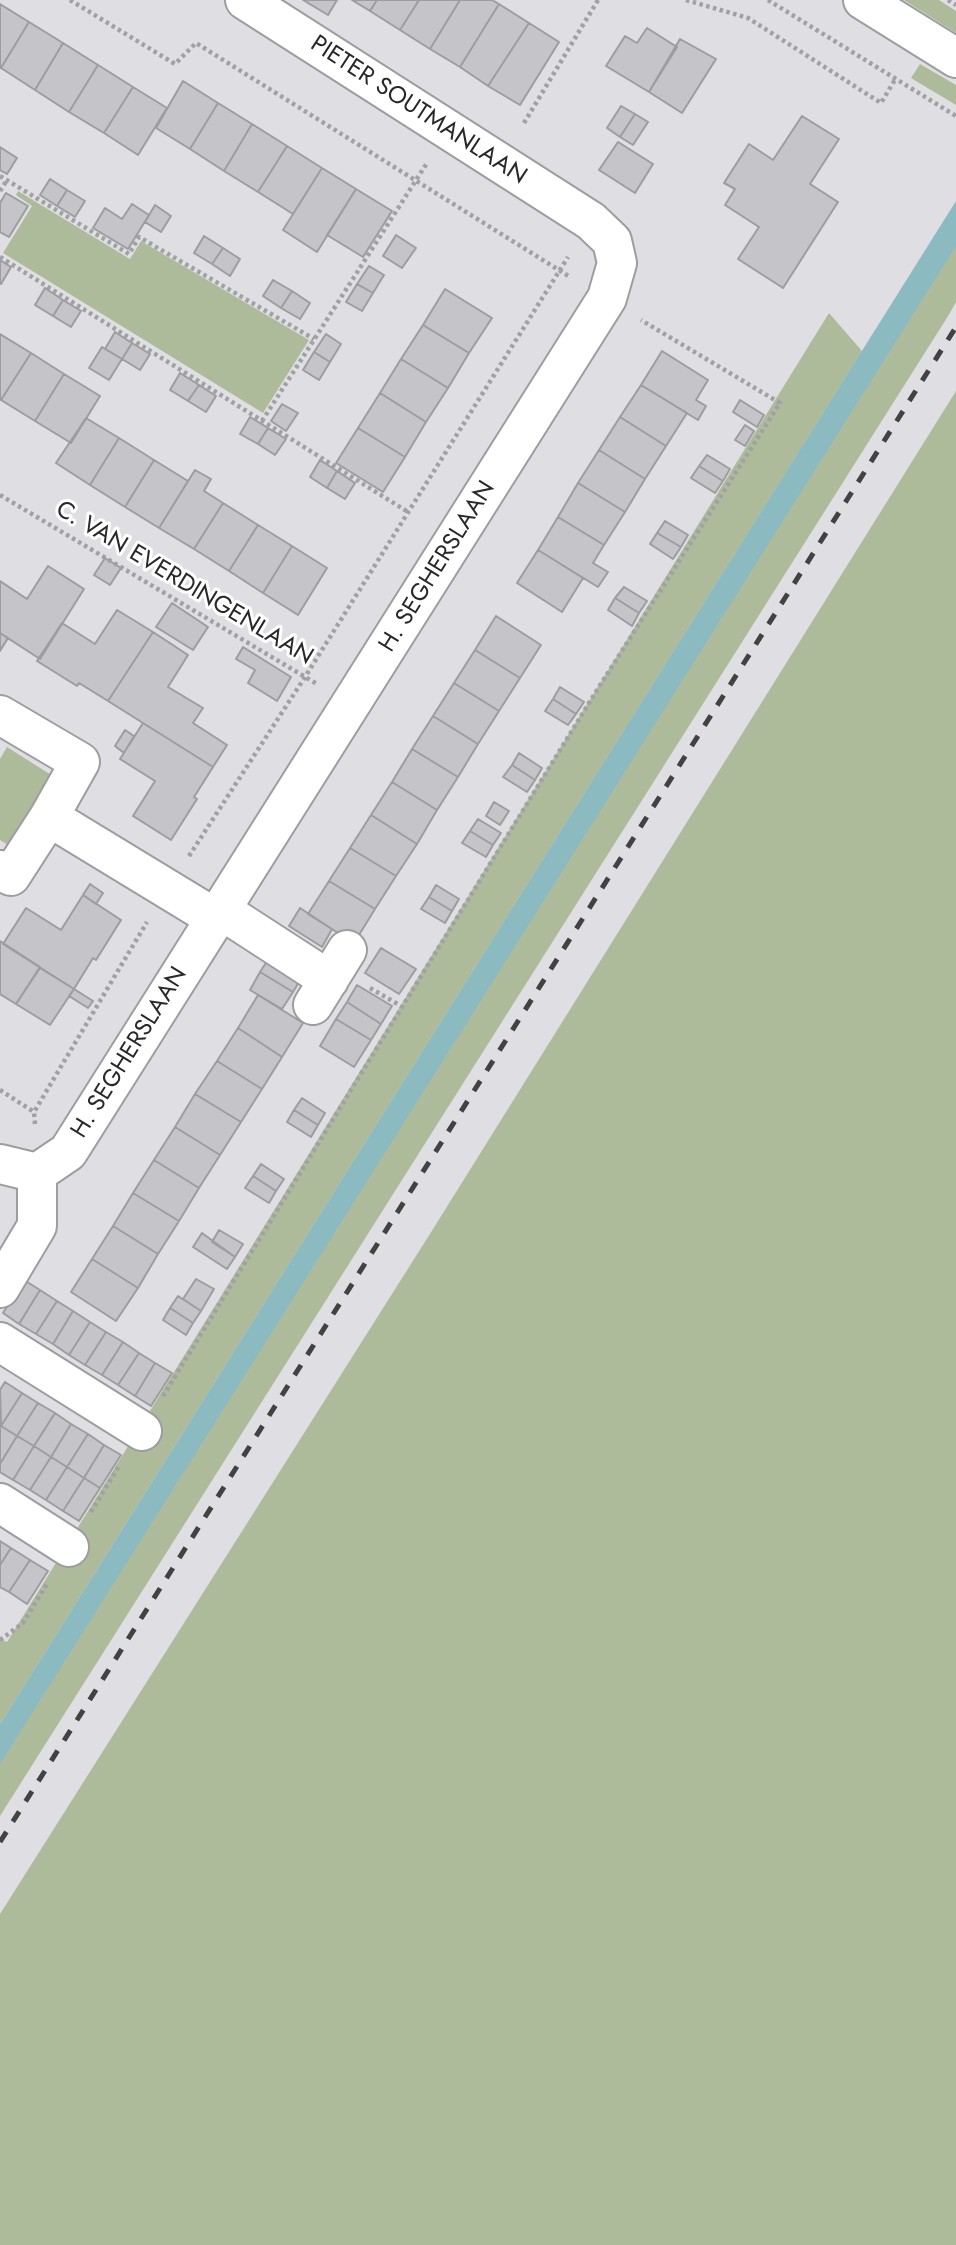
<!DOCTYPE html>
<style>
body{margin:0}
canvas{display:block;background:#dfdfe3}
</style>
<canvas width="956" height="2245"></canvas>
<script>
const g = document.querySelector('canvas').getContext('2d');
g.lineJoin = 'round';
function paint(path, color) { g.fillStyle = color; g.fill(path, 'evenodd'); }
const shape = rows => new Path2D(rows.map(r => 'M' + r).join(''));
function strokePath(path, color, width, dash) { g.strokeStyle = color; g.lineWidth = width; g.lineCap = dash ? 'butt' : 'round'; g.setLineDash(dash || []); g.stroke(path); }
function write(font, color, halo, rows, align = 'center') {
  g.font = font + ' Jost,sans-serif'; g.lineWidth = 6; g.setLineDash([]); g.textBaseline = 'middle'; g.strokeStyle = halo; g.fillStyle = color; for (const [text, x, y, turn = 0] of rows) {
    g.save(); g.translate(x, y); g.rotate((+turn || 0) * Math.PI / 180); g.textAlign = isNaN(turn) ? turn : align; if (halo) g.strokeText(text, 0, 0); g.fillText(text, 0, 0); g.restore();
  }
}
paint(shape([
 [904,0,939,0,956,11,956,33],
 [920,64,956,85,956,105,911,78],
 [18,191,130,259,141,241,309,340,263,413,3,253,32,206,16,195],
 [956,236,956,302,950,313,0,1816,0,1733],
 [829,313,862,351,0,1724,0,1639,7,1642],
 [956,391,956,2245,0,2245,0,1914,428,1237],
 [7,747,56,778,13,848,0,840,0,759]
]), '#adbb9b');
paint(shape([
 [956,201,956,246,0,1764,0,1724]
]), '#8cbac1');
const building = shape([
 [303,0,337,0,328,15,303,0],
 [352,0,377,0,370,11,352,0],
 [377,0,419,0,400,30,370,11,377,0],
 [419,0,460,0,430,49,400,30,419,0],
 [460,0,492,0,499,4,460,67,430,49,460,0],
 [0,4,29,22,1,68,0,68,0,4],
 [499,4,529,23,488,86,460,67,499,4],
 [29,22,63,43,35,90,1,68,29,22],
 [529,23,559,42,520,105,488,86,529,23],
 [647,28,677,47,649,92,606,66,625,36,637,43,647,28],
 [680,39,716,59,682,113,649,92,680,39],
 [63,43,98,65,69,112,35,90,63,43],
 [98,65,133,87,104,133,69,112,98,65],
 [183,81,218,103,190,149,156,128,183,81],
 [133,87,167,108,138,155,104,133,133,87],
 [218,103,252,124,224,171,190,149,218,103],
 [621,106,635,114,620,137,607,128,621,106],
 [635,114,648,122,633,145,620,137,635,114],
 [802,116,839,139,810,184,838,202,783,288,738,259,759,227,725,205,735,189,724,183,749,144,773,160,802,116],
 [252,124,287,146,258,192,224,171,252,124],
 [618,142,653,164,635,193,599,170,618,142],
 [287,146,322,168,293,214,258,192,287,146],
 [0,147,17,158,7,174,0,170,0,147],
 [322,168,356,189,317,252,283,230,322,168],
 [50,179,67,190,57,206,40,195,50,179],
 [356,189,392,211,363,257,327,235,356,189],
 [67,190,85,201,75,217,57,206,67,190],
 [6,193,28,206,9,237,0,232,0,203,6,193],
 [132,204,149,215,128,249,93,228,105,208,122,219,132,204],
 [155,205,171,216,161,232,145,222,155,205],
 [396,235,416,248,402,268,383,256,396,235],
 [204,236,223,248,212,264,194,253,204,236],
 [223,248,240,259,230,276,212,264,223,248],
 [0,260,11,267,1,284,0,283,0,260],
 [369,266,384,275,373,293,357,284,369,266],
 [273,280,292,291,281,308,263,296,273,280],
 [357,284,373,293,362,311,346,302,357,284],
 [45,288,63,300,53,316,35,305,45,288],
 [445,289,492,318,469,353,423,325,445,289],
 [292,291,310,303,300,319,281,308,292,291],
 [63,300,81,311,71,327,53,316,63,300],
 [423,325,469,353,448,388,401,359,423,325],
 [115,332,132,343,122,359,105,349,115,332],
 [0,334,31,353,1,400,0,399,0,334],
 [326,334,341,344,330,362,314,352,326,334],
 [132,343,150,354,140,370,122,359,132,343],
 [102,347,122,359,109,380,89,368,102,347],
 [662,351,708,380,696,400,706,406,698,420,641,385,662,351],
 [314,352,330,362,319,380,303,370,314,352],
 [31,353,64,374,35,421,1,400,31,353],
 [401,359,448,388,426,422,380,393,401,359],
 [180,373,199,385,188,401,170,390,180,373],
 [64,374,100,396,71,443,35,421,64,374],
 [199,385,216,396,206,412,188,401,199,385],
 [641,385,687,413,666,446,620,417,641,385],
 [380,393,426,422,405,457,358,428,380,393],
 [740,400,764,415,757,427,733,412,740,400],
 [282,404,298,413,286,431,271,421,282,404],
 [250,417,268,428,258,444,240,434,250,417],
 [620,417,666,446,645,479,599,450,620,417],
 [86,418,119,438,90,485,56,463,86,418],
 [745,425,754,431,745,446,735,440,745,425],
 [268,428,286,439,275,455,258,444,268,428],
 [358,428,405,457,383,492,336,463,358,428],
 [119,438,154,460,125,507,90,485,119,438],
 [599,450,645,479,625,512,578,483,599,450],
 [707,455,730,469,723,481,699,466,707,455],
 [154,460,188,481,159,528,125,507,154,460],
 [320,460,337,471,327,488,310,477,320,460],
 [699,466,723,481,715,493,691,478,699,466],
 [195,470,211,479,204,491,223,503,194,549,159,528,195,470],
 [337,471,355,483,345,499,327,488,337,471],
 [578,483,625,512,604,545,558,517,578,483],
 [223,503,258,525,229,571,194,549,223,503],
 [558,517,604,545,593,563,608,572,598,587,538,550,558,517],
 [665,521,688,535,681,547,657,533,665,521],
 [258,525,292,546,263,593,229,571,258,525],
 [657,533,681,547,673,559,650,544,657,533],
 [292,546,327,568,298,615,263,593,292,546],
 [538,550,583,578,562,612,517,583,538,550],
 [105,558,121,568,110,585,94,575,105,558],
 [48,566,84,589,40,659,0,633,0,581,27,599,48,566],
 [624,587,647,601,639,613,615,598,624,587],
 [615,598,639,613,632,626,608,610,615,598],
 [172,603,208,627,193,650,156,627,172,603],
 [117,610,153,632,108,701,79,683,77,686,37,661,62,623,95,644,117,610],
 [496,616,541,645,520,678,475,650,496,616],
 [153,632,188,655,168,687,203,708,193,723,227,745,213,767,108,701,153,632],
 [0,633,8,638,0,651,0,633],
 [243,647,291,677,277,701,248,683,255,670,236,659,243,647],
 [475,650,520,678,499,711,454,683,475,650],
 [454,683,499,711,478,744,433,716,454,683],
 [560,687,584,702,576,714,553,699,560,687],
 [553,699,576,714,568,725,545,711,553,699],
 [433,716,478,744,458,777,412,749,433,716],
 [143,723,213,767,194,797,197,799,171,840,133,816,155,781,120,759,143,723],
 [125,730,134,736,124,753,115,746,125,730],
 [412,749,458,777,437,810,392,782,412,749],
 [519,753,542,768,535,780,512,765,519,753],
 [512,765,535,780,527,792,503,777,512,765],
 [392,782,437,810,417,844,371,815,392,782],
 [494,802,509,811,500,825,486,816,494,802],
 [371,815,417,844,396,876,350,848,371,815],
 [478,819,501,833,493,845,470,831,478,819],
 [470,831,493,845,486,857,462,843,470,831],
 [350,848,396,876,375,909,329,881,350,848],
 [329,881,375,909,354,943,308,914,329,881],
 [90,884,103,893,96,904,83,895,90,884],
 [436,885,459,899,452,911,429,897,436,885],
 [83,895,121,920,96,960,93,958,74,989,3,944,26,908,61,930,83,895],
 [429,897,452,911,445,923,421,909,429,897],
 [300,908,332,929,322,947,289,926,300,908],
 [0,941,40,967,16,1004,0,994,0,941],
 [381,948,416,969,399,994,365,973,381,948],
 [271,955,303,975,293,992,260,972,271,955],
 [40,968,74,989,50,1025,16,1004,40,968],
 [260,972,293,992,282,1009,250,990,260,972],
 [357,985,392,1006,381,1024,347,1002,357,985],
 [74,989,93,1001,88,1008,69,996,74,989],
 [258,995,303,1023,282,1057,238,1028,258,995],
 [347,1002,381,1024,371,1040,336,1019,347,1002],
 [336,1019,371,1040,354,1067,320,1046,336,1019],
 [238,1028,282,1057,262,1089,217,1061,238,1028],
 [217,1061,262,1089,241,1122,195,1094,217,1061],
 [195,1094,241,1122,220,1155,175,1127,195,1094],
 [302,1098,325,1113,318,1125,294,1110,302,1098],
 [294,1110,318,1125,311,1137,287,1122,294,1110],
 [175,1127,220,1155,199,1188,154,1160,175,1127],
 [154,1160,199,1188,179,1221,133,1193,154,1160],
 [261,1164,284,1179,276,1191,253,1176,261,1164],
 [253,1176,276,1191,269,1203,245,1188,253,1176],
 [133,1193,179,1221,158,1254,113,1226,133,1193],
 [113,1226,158,1254,138,1288,92,1259,113,1226],
 [219,1230,243,1244,235,1257,212,1242,219,1230],
 [202,1233,235,1257,227,1269,193,1247,202,1233],
 [92,1259,138,1288,116,1321,71,1292,92,1259],
 [196,1279,214,1289,201,1311,183,1299,196,1279],
 [24,1280,40,1290,19,1324,3,1313,24,1280],
 [40,1290,57,1301,36,1334,19,1324,40,1290],
 [178,1296,201,1311,193,1323,170,1308,178,1296],
 [57,1301,73,1311,53,1344,36,1334,57,1301],
 [170,1308,193,1323,186,1335,163,1320,170,1308],
 [73,1311,90,1322,69,1355,53,1344,73,1311],
 [90,1322,106,1332,85,1365,69,1355,90,1322],
 [106,1332,123,1342,102,1375,85,1365,106,1332],
 [123,1342,139,1353,118,1385,102,1375,123,1342],
 [139,1353,155,1363,135,1396,118,1385,139,1353],
 [155,1363,172,1373,151,1406,135,1396,155,1363],
 [5,1382,22,1393,1,1426,0,1390,5,1382],
 [22,1393,38,1403,17,1436,1,1426,22,1393],
 [38,1403,55,1413,34,1446,17,1436,38,1403],
 [55,1413,71,1424,51,1457,34,1446,55,1413],
 [71,1424,88,1434,67,1467,51,1457,71,1424],
 [1,1426,17,1436,0,1464,0,1427,1,1426],
 [88,1434,104,1445,84,1478,67,1467,88,1434],
 [17,1436,34,1446,13,1480,0,1472,0,1464,17,1436],
 [104,1445,121,1455,100,1488,84,1478,104,1445],
 [34,1446,51,1457,30,1490,13,1480,34,1446],
 [51,1457,67,1467,46,1500,30,1490,51,1457],
 [67,1467,84,1478,63,1511,46,1500,67,1467],
 [84,1478,100,1488,79,1521,63,1511,84,1478],
 [0,1541,11,1548,0,1565,0,1541],
 [11,1548,30,1560,9,1592,0,1587,0,1565,11,1548],
 [30,1560,48,1571,27,1604,9,1592,30,1560]
]);
paint(building, '#c5c5c9');
strokePath(building, '#9d9da0', 2);
const minor = shape([
 [863,0,956,58],
 [0,715,80,762,49,817,11,876,0,870],
 [49,817,215,918],
 [221,910,329,980],
 [313,1005,347,950],
 [0,1164,37,1173,68,1152,607,298,617,263,612,241,591,221,245,0],
 [0,1288,37,1226,37,1173],
 [0,1342,142,1431],
 [0,1503,69,1547]
]);
strokePath(minor, '#9d9da1', 42);
strokePath(shape([
 [70,0,175,64,196,43,570,277],
 [686,0,748,18,881,103,896,78],
 [768,0,956,116],
 [948,0,956,5],
 [524,123,598,0],
 [0,176,129,254,139,237,314,339],
 [0,191,7,180],
 [0,257,408,512],
 [262,421,427,163],
 [0,495,317,684],
 [189,856,305,677,568,257],
 [370,988,401,1006],
 [0,1090,34,1112],
 [35,1124,34,1112,147,922],
 [163,1396,597,690,780,403,641,320],
 [91,1512,119,1466],
 [0,1640,23,1623,48,1582]
]), '#a1a1a4', 4.5, [3.5, 3.5]);
strokePath(minor, '#fff', 38);
strokePath(shape([
 [0,1842,956,327]
]), '#424243', 5, [12, 12]);
write('24px', '#282829', '#fff', [
 ["PIETER SOUTMANLAAN",418,111,33],
 ["H. SEGHERSLAAN",438,567,-58],
 ["C. VAN EVERDINGENLAAN",184,584,31],
 ["H. SEGHERSLAAN",130,1053,-58]
]);
</script>
